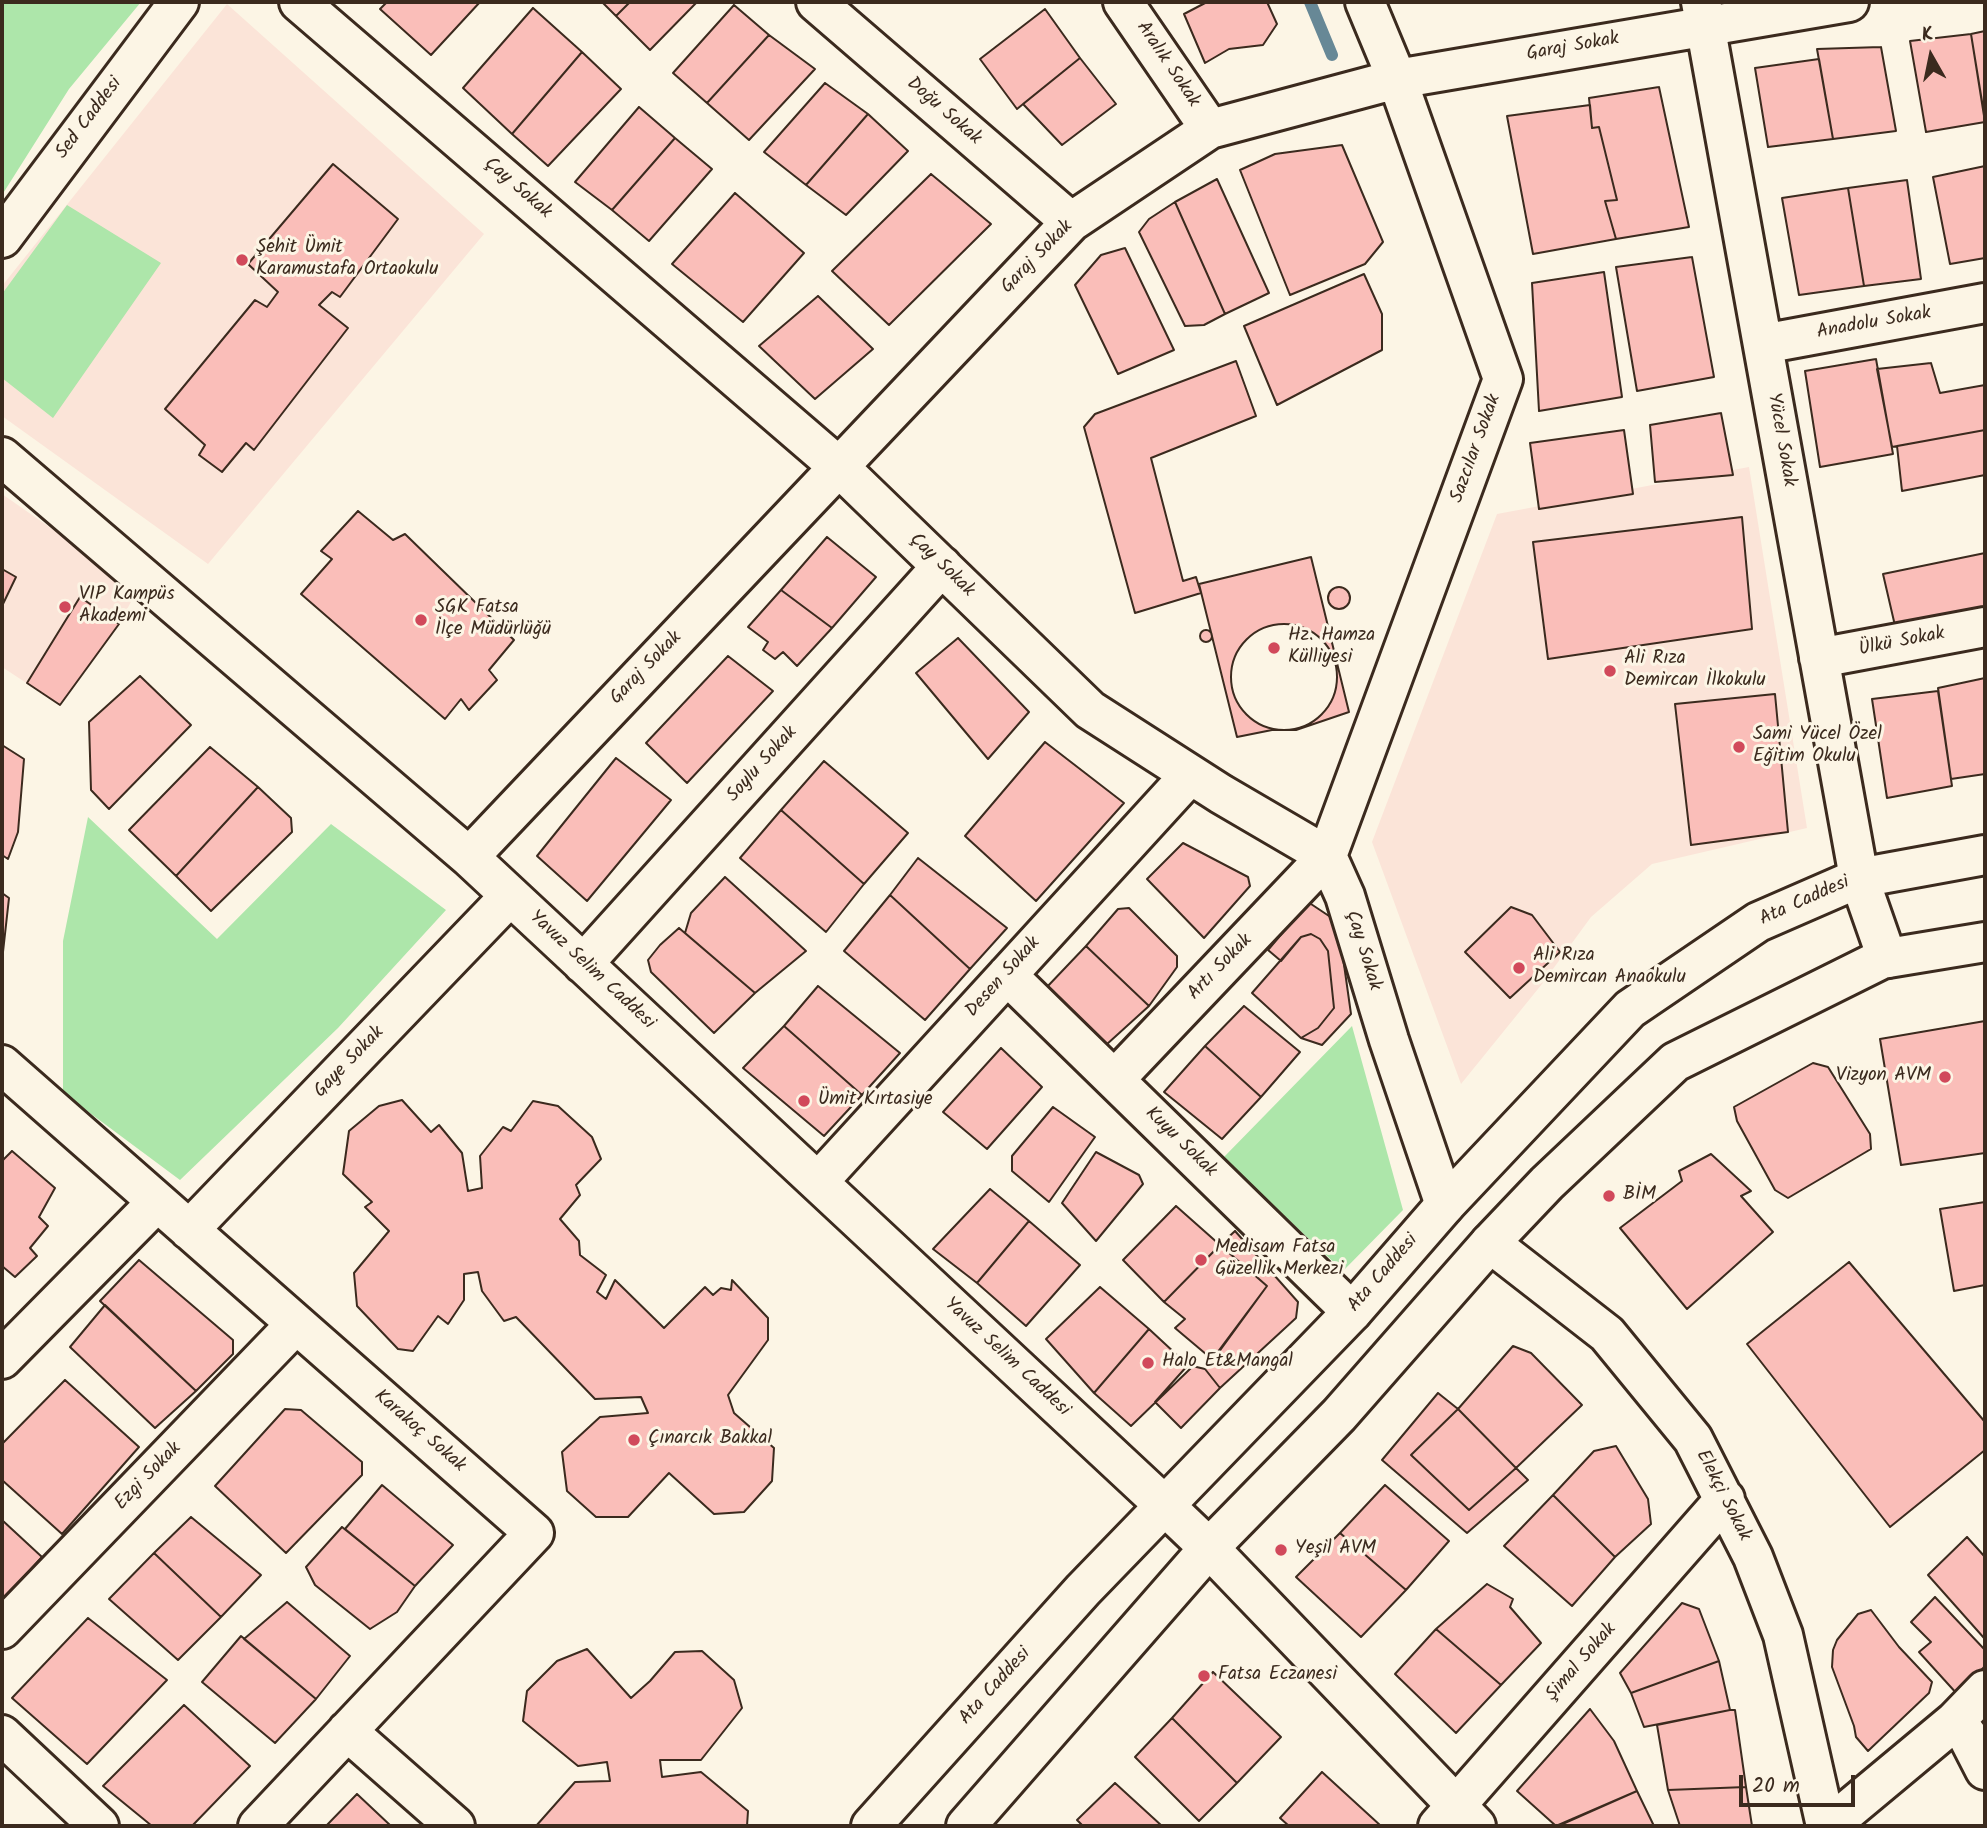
<!DOCTYPE html>
<meta charset="utf-8">
<style>
body{margin:0}
#map{position:relative;width:1987px;height:1828px;overflow:hidden;background:#fcf5e5;font-family:Kalam,sans-serif}
canvas{display:block}
.frame{position:absolute;inset:0;border:4px solid #3b2a1e;pointer-events:none}
.north{position:absolute;left:1896px;top:21px;width:70px;height:70px;-webkit-text-stroke:5px #fcf5e5;paint-order:stroke;rotate:351deg;font-size:19px;font-weight:700;line-height:28px;text-align:center;color:#3b2a1e}
.north::after{content:'';display:block;margin:auto;width:24px;height:32px;background:#3b2a1e;clip-path:polygon(50% 0,100% 100%,50% 72%,0 100%)}
.scale{position:absolute;left:1739px;top:1775px;width:116px;height:32px;box-sizing:border-box;border:4px solid #3b2a1e;border-top:0;padding-left:9px;font-size:21px;line-height:24px;white-space:nowrap;color:#3b2a1e;-webkit-text-stroke:5px #fcf5e5;paint-order:stroke}
</style>
<div id="map">
<canvas width="1987" height="1828"></canvas>
<div class="frame"></div>
<div class="north">K</div>
<div class="scale">20 m</div>
</div>
<script>
const g = document.querySelector('canvas').getContext('2d');
g.lineJoin = 'round';
function paint(path, color) { g.fillStyle = color; g.fill(path, 'evenodd'); }
const shape = rows => new Path2D(rows.map(r => 'M' + r).join(''));
function strokePath(path, color, width, dash) { g.strokeStyle = color; g.lineWidth = width; g.lineCap = dash ? 'butt' : 'round'; g.setLineDash(dash || []); g.stroke(path); }
function write(font, color, halo, rows, align = 'center') {
  g.font = font + ' Kalam,sans-serif'; g.lineWidth = 6; g.setLineDash([]); g.textBaseline = 'middle'; g.strokeStyle = halo; g.fillStyle = color; for (const [text, x, y, turn = 0] of rows) {
    g.save(); g.translate(x, y); g.rotate((+turn || 0) * Math.PI / 180); g.textAlign = isNaN(turn) ? turn : align; if (halo) g.strokeText(text, 0, 0); g.fillText(text, 0, 0); g.restore();
  }
}
paint(shape([
 [227,4,484,234,208,564,2,416,2,286],
 [1749,467,1807,828,1652,864,1591,917,1542,984,1461,1084,1372,842,1497,514],
 [2,494,138,589,119,624,60,705,2,667]
]), '#fbe4d8');
paint(shape([
 [2,2,141,2,69,89,2,195],
 [67,205,161,263,53,418,2,378,2,294],
 [88,817,217,939,331,824,446,910,338,1028,180,1180,63,1093,63,941],
 [1352,1026,1403,1210,1343,1271,1223,1158]
]), '#ade6aa');
strokePath(shape([
 [1310,2,1332,55]
]), '#678896', 12);
const building = shape([
 [387,2,480,2,431,55,380,9,387,2],
 [602,2,630,2,616,16,602,2],
 [630,2,697,2,650,50,616,16,630,2],
 [1207,2,1267,2,1277,24,1263,45,1229,49,1205,63,1184,14,1207,2],
 [734,5,769,35,707,103,673,73,734,5],
 [533,8,582,52,512,134,463,88,533,8],
 [1045,9,1080,58,1017,109,980,59,1045,9],
 [1985,31,1985,120,1971,34,1985,31],
 [1971,34,1985,122,1926,132,1910,41,1971,34],
 [769,35,815,69,749,140,707,103,769,35],
 [1881,47,1896,131,1833,139,1817,49,1881,47],
 [582,52,621,89,548,166,512,134,582,52],
 [1080,58,1116,104,1062,145,1023,104,1080,58],
 [1819,59,1833,139,1768,147,1755,68,1819,59],
 [825,83,868,114,806,185,764,152,825,83],
 [1659,87,1689,227,1616,239,1605,201,1617,200,1599,127,1592,128,1589,98,1659,87],
 [1590,105,1592,128,1599,127,1617,200,1605,201,1616,239,1533,254,1507,116,1590,105],
 [639,107,675,138,612,210,575,182,639,107],
 [868,114,908,151,846,215,806,185,868,114],
 [675,138,712,169,649,241,612,210,675,138],
 [1342,145,1383,242,1365,264,1290,295,1240,170,1275,154,1342,145],
 [333,164,398,219,340,297,332,292,319,305,348,328,254,450,246,443,222,472,199,455,205,445,165,409,255,300,267,307,278,292,248,264,333,164],
 [1985,166,1985,258,1950,264,1933,177,1985,166],
 [931,174,991,224,889,325,832,271,931,174],
 [1217,179,1269,293,1225,314,1175,202,1217,179],
 [1907,180,1921,279,1864,286,1848,188,1907,180],
 [1848,188,1864,286,1799,295,1782,198,1848,188],
 [735,193,804,253,743,322,672,264,735,193],
 [1175,202,1225,314,1204,325,1185,326,1139,232,1149,219,1175,202],
 [1125,248,1174,350,1118,374,1075,285,1101,255,1125,248],
 [1692,257,1714,377,1637,391,1616,267,1692,257],
 [1604,272,1622,397,1539,411,1532,283,1604,272],
 [1364,274,1382,314,1382,350,1277,405,1244,326,1364,274],
 [818,296,873,349,815,399,759,346,818,296],
 [1876,359,1893,454,1820,467,1805,371,1876,359],
 [1236,361,1256,416,1151,458,1183,581,1196,577,1201,593,1135,613,1084,427,1095,414,1236,361],
 [1931,363,1940,393,1985,385,1985,430,1892,447,1877,369,1931,363],
 [1721,413,1733,475,1655,482,1650,425,1721,413],
 [1624,430,1633,494,1539,509,1530,443,1624,430],
 [1985,430,1985,475,1902,491,1897,446,1985,430],
 [358,511,393,540,405,534,514,640,489,670,497,680,469,710,461,699,445,719,301,594,332,559,321,551,358,511],
 [1742,517,1752,629,1548,659,1533,542,1742,517],
 [827,537,876,577,832,628,781,590,827,537],
 [1985,553,1985,613,1896,630,1883,574,1985,553],
 [1311,557,1349,712,1296,730,1272,730,1237,737,1199,584,1311,557],
 [2,569,16,577,2,606,2,569],
 '1328 598a11 11 0 1 1 22 0a11 11 0 1 1-22 0Z',
 [781,590,832,628,797,666,783,652,775,659,763,650,768,642,748,627,781,590],
 [80,597,119,624,60,705,27,683,80,597],
 '1231 677a53 53 0 1 1 106 0a53 53 0 1 1-106 0Z',
 '1200 636a6 6 0 1 1 12 0a6 6 0 1 1-12 0Z',
 [958,638,1029,712,988,759,916,673,958,638],
 [728,656,773,691,687,783,646,743,728,656],
 [140,676,191,725,109,809,91,790,89,722,140,676],
 [1985,678,1985,774,1951,779,1938,688,1985,678],
 [1938,691,1952,786,1887,798,1872,699,1938,691],
 [1775,694,1788,832,1691,845,1675,704,1775,694],
 [1045,742,1124,803,1036,901,965,836,1045,742],
 [2,745,24,759,18,832,8,859,2,855,2,745],
 [210,747,258,787,176,876,129,830,210,747],
 [616,758,671,800,587,901,537,856,616,758],
 [824,761,908,833,864,884,781,810,824,761],
 [258,787,291,818,292,832,211,911,176,876,258,787],
 [781,810,864,884,826,932,740,858,781,810],
 [1183,843,1248,877,1250,886,1204,938,1147,879,1183,843],
 [918,858,1007,928,970,969,890,895,918,858],
 [725,877,806,951,755,993,685,933,691,913,725,877],
 [2,893,9,898,2,961,2,893],
 [890,895,970,969,925,1020,844,951,890,895],
 [1308,902,1338,922,1351,1014,1322,1045,1301,1038,1318,1028,1334,1008,1328,951,1320,939,1311,934,1301,937,1281,961,1268,950,1308,902],
 [1511,907,1532,915,1560,952,1510,998,1465,952,1511,907],
 [1129,908,1177,956,1177,967,1149,1006,1086,946,1118,909,1129,908],
 [679,928,755,993,714,1033,651,972,648,960,660,945,679,928],
 [1311,934,1320,939,1328,951,1334,1008,1318,1028,1301,1038,1252,993,1301,937,1311,934],
 [1086,946,1149,1006,1106,1045,1046,988,1086,946],
 [818,986,900,1053,862,1095,784,1026,818,986],
 [1244,1006,1300,1052,1261,1097,1205,1046,1244,1006],
 [1985,1021,1985,1153,1901,1165,1880,1039,1985,1021],
 [784,1026,862,1095,824,1136,743,1068,784,1026],
 [1205,1046,1261,1097,1222,1139,1164,1092,1205,1046],
 [1001,1048,1042,1087,987,1149,943,1112,1001,1048],
 [1813,1063,1828,1067,1870,1134,1871,1149,1788,1198,1775,1190,1737,1121,1734,1107,1813,1063],
 [402,1100,431,1132,439,1125,462,1153,468,1191,482,1188,480,1156,503,1127,511,1131,533,1101,558,1106,592,1137,601,1159,576,1185,580,1195,560,1219,579,1241,580,1255,606,1275,597,1292,606,1299,615,1280,664,1328,705,1287,713,1295,721,1288,731,1290,732,1280,768,1318,768,1340,728,1395,734,1413,774,1448,772,1481,744,1512,714,1514,669,1473,628,1517,596,1517,567,1491,562,1452,600,1417,648,1413,641,1397,595,1399,516,1317,504,1321,482,1291,478,1272,464,1274,464,1300,448,1324,438,1316,413,1351,398,1349,357,1306,354,1273,389,1231,365,1207,372,1202,343,1174,349,1131,379,1106,402,1100],
 [1053,1107,1095,1137,1049,1202,1012,1171,1012,1156,1053,1107],
 [12,1151,55,1188,39,1217,48,1226,30,1248,37,1256,15,1277,2,1266,2,1161,12,1151],
 [1096,1152,1139,1175,1143,1184,1096,1241,1062,1203,1096,1152],
 [1711,1154,1751,1191,1741,1196,1773,1232,1687,1309,1620,1228,1682,1181,1679,1171,1711,1154],
 [990,1189,1029,1221,977,1283,933,1249,990,1189],
 [1985,1202,1985,1285,1954,1291,1940,1209,1985,1202],
 [1176,1206,1220,1245,1164,1302,1123,1260,1176,1206],
 [1029,1221,1080,1265,1026,1326,977,1283,1029,1221],
 [1235,1231,1298,1302,1296,1318,1220,1388,1205,1369,1267,1286,1220,1245,1235,1231],
 [1220,1245,1267,1286,1213,1360,1175,1328,1185,1319,1164,1302,1220,1245],
 [139,1260,233,1340,233,1354,196,1391,100,1301,139,1260],
 [1849,1262,1985,1422,1985,1450,1890,1527,1747,1344,1849,1262],
 [1100,1287,1149,1329,1094,1393,1046,1339,1100,1287],
 [105,1305,196,1391,155,1428,70,1347,105,1305],
 [1149,1329,1191,1368,1131,1426,1094,1393,1149,1329],
 [1513,1346,1531,1353,1582,1405,1516,1468,1458,1409,1513,1346],
 [1188,1365,1205,1369,1220,1388,1181,1428,1155,1402,1188,1365],
 [65,1380,139,1447,62,1534,2,1480,2,1444,65,1380],
 [1438,1393,1458,1409,1411,1455,1469,1510,1516,1468,1528,1480,1467,1533,1382,1460,1438,1393],
 [285,1409,301,1410,362,1462,362,1475,286,1553,215,1486,285,1409],
 [1458,1409,1516,1468,1469,1510,1411,1455,1458,1409],
 [1616,1446,1648,1499,1651,1524,1615,1557,1553,1495,1594,1451,1616,1446],
 [382,1485,453,1545,415,1586,345,1529,382,1485],
 [1385,1485,1449,1541,1406,1590,1340,1533,1385,1485],
 [1553,1495,1615,1557,1572,1606,1504,1546,1553,1495],
 [191,1517,261,1575,221,1617,154,1553,191,1517],
 [2,1520,42,1557,2,1601,2,1520],
 [342,1527,415,1586,397,1612,370,1629,315,1585,306,1567,342,1527],
 [1340,1533,1406,1590,1361,1637,1296,1577,1340,1533],
 [1967,1537,1985,1557,1984,1638,1928,1575,1967,1537],
 [154,1553,221,1617,178,1660,109,1599,154,1553],
 [1487,1584,1513,1599,1510,1607,1541,1643,1501,1685,1436,1629,1487,1584],
 [1935,1597,1985,1650,1985,1666,1958,1695,1919,1652,1931,1642,1911,1622,1935,1597],
 [287,1602,350,1656,316,1699,244,1639,287,1602],
 [1682,1603,1699,1609,1719,1661,1631,1693,1620,1673,1682,1603],
 [1871,1610,1899,1647,1932,1682,1929,1693,1868,1751,1856,1737,1854,1726,1832,1667,1833,1650,1837,1640,1858,1614,1871,1610],
 [88,1618,167,1680,87,1764,12,1698,88,1618],
 [1436,1629,1501,1685,1456,1733,1395,1674,1436,1629],
 [241,1636,316,1699,275,1743,202,1682,241,1636],
 [587,1649,631,1698,650,1681,675,1652,702,1651,734,1680,742,1708,701,1760,660,1760,662,1777,701,1772,748,1811,747,1826,536,1826,575,1782,610,1781,607,1762,578,1766,523,1721,527,1691,557,1661,587,1649],
 [1719,1661,1730,1710,1644,1727,1631,1693,1719,1661],
 [1213,1672,1281,1737,1237,1783,1172,1718,1213,1672],
 [184,1705,250,1766,192,1826,152,1826,103,1786,184,1705],
 [1590,1709,1614,1741,1637,1791,1556,1826,1517,1791,1590,1709],
 [1730,1710,1735,1710,1746,1787,1668,1790,1657,1725,1730,1710],
 [1172,1718,1237,1783,1199,1821,1135,1757,1172,1718],
 [1322,1772,1381,1826,1289,1826,1280,1818,1322,1772],
 [1115,1783,1162,1826,1083,1826,1077,1820,1115,1783],
 [1746,1787,1752,1826,1680,1826,1668,1790,1746,1787],
 [1637,1791,1654,1826,1558,1826,1637,1791],
 [357,1794,391,1826,326,1826,357,1794]
]);
paint(building, '#fabeb9');
strokePath(building, '#3b2a1e', 2);
const minor = shape([
 [299,2,839,467,1090,710,1221,794,1327,856,1345,896,1389,1040,1445,1205],
 [816,2,1071,222],
 [1123,2,1210,129],
 [1701,2,1859,878,1887,958],
 [2,238,179,2],
 [1763,344,1985,303],
 [2,457,469,857,1164,1505],
 [1819,658,1985,627],
 [469,857,1071,222,1210,129,1397,79,1849,2],
 [583,964,942,566],
 [1007,975,1352,1312],
 [2,1065,534,1533,258,1826],
 [1115,1079,1327,856,1503,379,1397,79,1365,2],
 [818,1182,1190,775],
 [189,1230,510,896],
 [1490,1243,1607,1334,1693,1439,1753,1557,1783,1635,1826,1826],
 [2,1359,157,1202],
 [1209,1548,1476,1826],
 [2,1629,296,1324],
 [1955,1721,1967,1735,1985,1770],
 [347,1731,455,1826],
 [2,1735,99,1826],
 [1438,1826,1725,1499],
 [1829,1826,1955,1721,1985,1690]
]);
const major = shape([
 [1164,1505,1209,1548],
 [871,1826,1083,1590,1352,1312,1445,1205,1630,1009,1758,922,1859,878,1985,855],
 [966,1826,1209,1548,1339,1415,1490,1243,1547,1183,1675,1062,1882,959,1985,942]
]);
strokePath(minor, '#3b2a1e', 44);
strokePath(major, '#3b2a1e', 44);
strokePath(minor, '#fcf5e5', 38);
strokePath(major, '#fcf5e5', 38);
for (const [x, y, r, color] of [
 [242,260,7,"#d1495b"],
 [65,607,7,"#d1495b"],
 [421,620,7,"#d1495b"],
 [1274,648,7,"#d1495b"],
 [1610,671,7,"#d1495b"],
 [1739,747,7,"#d1495b"],
 [1519,968,7,"#d1495b"],
 [1945,1077,7,"#d1495b"],
 [804,1101,7,"#d1495b"],
 [1609,1196,7,"#d1495b"],
 [1201,1260,7,"#d1495b"],
 [1148,1363,7,"#d1495b"],
 [634,1440,7,"#d1495b"],
 [1281,1550,7,"#d1495b"],
 [1204,1676,7,"#d1495b"]
]) { const dot = new Path2D(); dot.arc(x, y, r, 0, 2 * Math.PI); g.fillStyle = color; g.fill(dot); strokePath(dot, '#fcf5e5', 2.5); }
write('19px', '#3b2a1e', '#fcf5e5', [
 ["Garaj Sokak",1573,48,-10],
 ["Aralık Sokak",1167,65,56],
 ["Doğu Sokak",943,112,41],
 ["Sed Caddesi",90,119,-53],
 ["Çay Sokak",517,189,41],
 ["Garaj Sokak",1038,258,-46],
 ["Anadolu Sokak",1874,324,-10],
 ["Yücel Sokak",1780,440,80],
 ["Sazcılar Sokak",1477,449,-70],
 ["Çay Sokak",941,566,44],
 ["Ülkü Sokak",1902,643,-11],
 ["Garaj Sokak",647,669,-46],
 ["Soylu Sokak",763,765,-48],
 ["Ata Caddesi",1805,902,-24],
 ["Çay Sokak",1362,951,73],
 ["Artı Sokak",1221,968,-46],
 ["Yavuz Selim Caddesi",591,971,43],
 ["Desen Sokak",1004,978,-48],
 ["Gaye Sokak",350,1063,-46],
 ["Kuyu Sokak",1180,1143,44],
 ["Ata Caddesi",1384,1274,-49],
 ["Yavuz Selim Caddesi",1006,1358,43],
 ["Karakoç Sokak",419,1432,41],
 ["Ezgi Sokak",149,1477,-46],
 ["Elekçi Sokak",1722,1496,63],
 ["Şimal Sokak",1582,1663,-49],
 ["Ata Caddesi",996,1687,-48]
]);
write('19px', '#3b2a1e', '#fcf5e5', [
 ["Şehit Ümit",256,249],
 ["Karamustafa Ortaokulu",256,271],
 ["VIP Kampüs",79,596],
 ["Akademi",79,618],
 ["SGK Fatsa",435,609],
 ["İlçe Müdürlüğü",435,631],
 ["Hz. Hamza",1288,637],
 ["Külliyesi",1288,659],
 ["Ali Rıza",1624,660],
 ["Demircan İlkokulu",1624,682],
 ["Sami Yücel Özel",1753,736],
 ["Eğitim Okulu",1753,758],
 ["Ali Rıza",1533,957],
 ["Demircan Anaokulu",1533,979],
 ["Vizyon AVM",1931,1077,"right"],
 ["Ümit Kırtasiye",818,1101],
 ["BİM",1623,1196],
 ["Medisam Fatsa",1215,1249],
 ["Güzellik Merkezi",1215,1271],
 ["Halo Et&Mangal",1162,1363],
 ["Çınarcık Bakkal",648,1440],
 ["Yeşil AVM",1295,1550],
 ["Fatsa Eczanesi",1218,1676]
], 'left');
</script>
